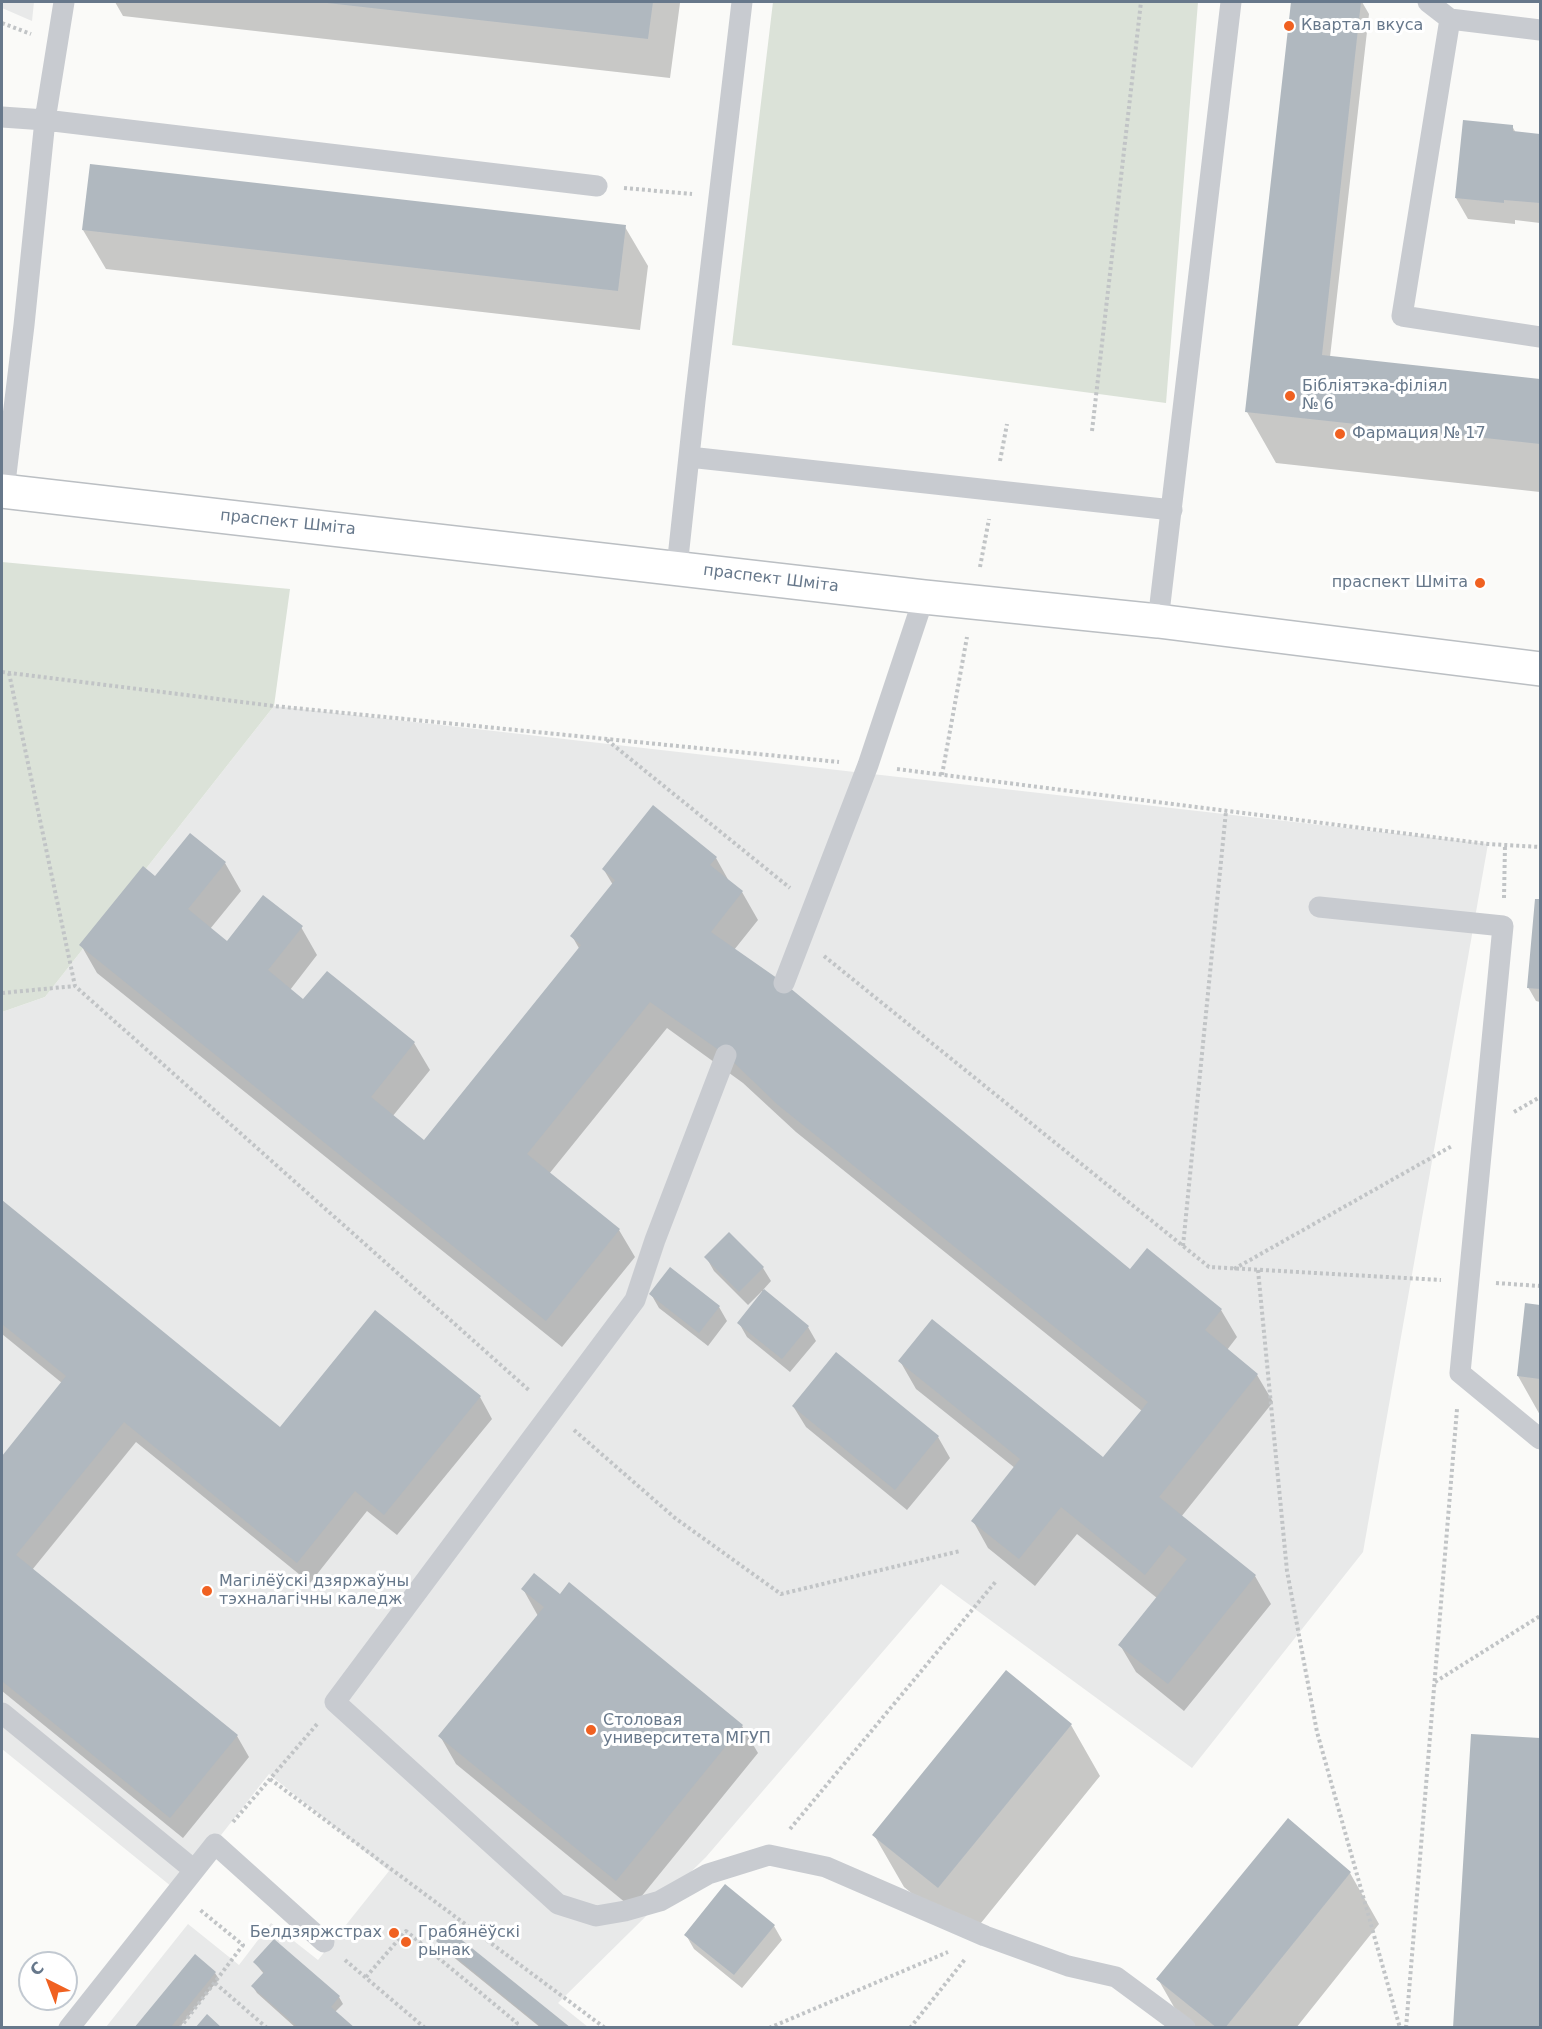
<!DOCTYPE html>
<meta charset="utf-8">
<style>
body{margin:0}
#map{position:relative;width:1542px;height:2029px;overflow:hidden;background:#fafaf8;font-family:"DejaVu Sans",sans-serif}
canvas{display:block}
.frame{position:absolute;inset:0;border:3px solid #67788b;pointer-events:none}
.north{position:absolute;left:18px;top:1951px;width:60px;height:60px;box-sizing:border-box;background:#fff;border:2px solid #c2c9d1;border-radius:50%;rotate:318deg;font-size:16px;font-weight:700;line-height:24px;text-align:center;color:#67788b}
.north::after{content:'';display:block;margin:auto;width:21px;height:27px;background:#f06121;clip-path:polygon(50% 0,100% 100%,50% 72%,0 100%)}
</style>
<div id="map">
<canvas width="1542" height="2029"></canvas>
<div class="frame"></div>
<div class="north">С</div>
</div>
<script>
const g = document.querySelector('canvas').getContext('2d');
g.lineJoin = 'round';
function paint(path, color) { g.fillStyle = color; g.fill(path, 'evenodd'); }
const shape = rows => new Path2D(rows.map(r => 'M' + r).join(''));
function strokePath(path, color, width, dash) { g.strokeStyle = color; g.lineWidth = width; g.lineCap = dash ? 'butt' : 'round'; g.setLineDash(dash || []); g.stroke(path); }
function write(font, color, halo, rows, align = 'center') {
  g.font = font + ' "DejaVu Sans",sans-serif'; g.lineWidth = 6; g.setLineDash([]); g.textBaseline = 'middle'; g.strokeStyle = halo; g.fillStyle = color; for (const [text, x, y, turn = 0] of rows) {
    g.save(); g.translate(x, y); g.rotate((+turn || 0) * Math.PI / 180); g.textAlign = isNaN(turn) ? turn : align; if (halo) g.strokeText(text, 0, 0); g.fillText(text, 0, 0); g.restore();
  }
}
paint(shape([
 [2,2,34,2,32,21,2,8],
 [274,706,1488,844,1363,1552,1192,1768,941,1584,706,1857,558,2003,588,2027,106,2027,188,1924,239,1965,271,1923,318,1960,389,1871,269,1774,177,1891,2,1749,2,1012,45,997]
]), '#e8e9e9');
paint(shape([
 [773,2,1198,2,1166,403,732,345],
 [2,562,290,589,274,706,45,997,2,1012]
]), '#dbe2d8');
paint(shape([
 [115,2,679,2,680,3,670,78,123,16],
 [1292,2,1362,2,1369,14,1330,357,1540,380,1540,492,1276,463,1247,412],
 [1512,126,1516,133,1540,136,1540,223,1515,220,1515,224,1468,219,1456,198],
 [625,227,648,266,640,330,106,269,83,230],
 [716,858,730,883,742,892,758,920,734,950,1130,1271,1221,1310,1237,1337,1227,1350,1257,1375,1273,1402,1181,1517,1255,1576,1271,1604,1184,1711,1136,1672,1120,1645,1157,1598,1077,1534,1035,1586,988,1548,973,1521,1015,1468,916,1389,900,1361,1103,1459,1142,1411,796,1132,743,1083,667,1028,549,1174,619,1230,635,1257,562,1347,97,973,81,945,155,878,225,863,241,891,210,929,227,943,301,927,317,955,290,990,303,1001,414,1043,430,1070,392,1117,424,1143,580,950,572,936,613,885,604,870],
 [1536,900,1540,901,1540,1002,1536,1001,1528,987],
 [2,1202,280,1429,480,1397,492,1419,397,1535,367,1511,310,1583,136,1442,32,1570,237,1736,249,1757,183,1838,2,1691,2,1458,62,1383,2,1334],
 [706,1257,763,1268,771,1281,763,1290,808,1327,816,1341,790,1372,747,1337,739,1323,763,1293,762,1291,748,1305,714,1271],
 [670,1269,719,1307,727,1321,708,1346,659,1308,651,1294],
 [1526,1305,1540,1307,1540,1415,1518,1376],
 [793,1406,938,1437,950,1458,907,1510,806,1427],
 [523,1589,560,1596,742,1726,758,1753,632,1908,456,1764,440,1736,538,1616],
 [1071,1725,1100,1776,968,1939,904,1887,874,1835],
 [1473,1735,1540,1739,1540,2028,1455,2028],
 [1350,1873,1379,1924,1296,2028,1186,2028,1158,1979],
 [774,1926,782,1940,742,1988,694,1949,686,1935],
 [438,1941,569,2028,541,2028,441,1947],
 [255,1963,339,1997,343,2004,335,2012,353,2028,296,2028,257,1993,253,1987,264,1974],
 [215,1973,219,1979,179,2028,136,2028]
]), '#0003');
paint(shape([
 [327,2,653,2,648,39,327,3],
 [1291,2,1361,2,1322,355,1540,379,1540,444,1245,412],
 [1463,120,1513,125,1513,131,1540,134,1540,203,1504,200,1504,203,1455,198],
 [90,164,626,225,618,291,82,230],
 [653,805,717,857,710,865,743,891,711,932,784,983,1130,1269,1147,1248,1222,1309,1205,1330,1258,1374,1159,1497,1256,1575,1168,1684,1118,1645,1187,1559,1169,1545,1145,1575,1061,1507,1019,1559,971,1521,1020,1459,898,1361,932,1319,1103,1457,1148,1402,778,1105,726,1055,650,1002,527,1154,620,1229,546,1321,79,945,143,866,155,876,190,833,226,862,188,909,227,941,263,895,303,926,268,970,303,999,327,971,415,1042,371,1097,424,1140,581,945,570,936,615,880,602,869],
 [1535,899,1540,899,1540,989,1527,988],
 [2,1200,280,1427,375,1310,481,1396,384,1515,355,1491,297,1563,124,1422,16,1555,238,1735,170,1818,2,1681,2,1456,66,1376,2,1324],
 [729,1232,764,1267,739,1292,704,1257],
 [670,1267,720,1306,699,1333,649,1294],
 [764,1289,809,1326,782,1359,737,1323],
 [1525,1303,1540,1305,1540,1379,1517,1376],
 [836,1352,939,1436,895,1490,792,1406],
 [534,1573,560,1594,569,1582,743,1725,616,1881,438,1736,544,1607,521,1589],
 [1006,1670,1072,1724,938,1888,872,1835],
 [1471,1734,1540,1738,1540,2028,1453,2028],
 [1288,1818,1351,1872,1225,2028,1217,2028,1156,1979],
 [725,1884,775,1925,734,1975,684,1935],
 [447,1928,571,2028,543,2028,436,1941],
 [274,1939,340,1996,331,2007,355,2028,299,2028,251,1986,264,1972,253,1962],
 [195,1954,216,1972,170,2028,134,2028],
 [207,2014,222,2028,195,2028]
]), '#b0b8bf');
const primary = shape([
 [2,491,924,597,1158,621,1540,669]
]);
strokePath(primary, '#bbbfc3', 36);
strokePath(shape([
 [2,23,31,34],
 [624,188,692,194],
 [1092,431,1141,2],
 [1000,461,1007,424],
 [980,567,989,519],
 [2,672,274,706,839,762],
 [9,673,75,986,530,1391],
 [607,740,790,888],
 [897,769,1488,844,1540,847],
 [942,775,967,637],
 [1504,898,1505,845],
 [824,956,1209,1267,1441,1280],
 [2,993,75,986],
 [1514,1112,1540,1097],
 [1183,1246,1226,811],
 [1234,1269,1452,1146],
 [1258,1270,1287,1571,1317,1732,1400,2028],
 [1496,1283,1540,1286],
 [574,1430,675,1518,781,1594,960,1551],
 [1435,1682,1540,1616],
 [270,1779,605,2028],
 [233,1822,318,1723],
 [790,1829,997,1580],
 [345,1960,425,2028],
 [366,1977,406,1931,517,2023,513,2028],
 [215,1983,267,2028],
 [180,2028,243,1945,199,1909],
 [769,2028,948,1952],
 [910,2028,966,1958],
 [1406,2028,1457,1409]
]), '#c1c4c6', 4, [3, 3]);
strokePath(shape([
 [1428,2,1450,19,1540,30],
 [1450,19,1402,316,1540,337],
 [2,117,45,120,597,186],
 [689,457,1172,510],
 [4,491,24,325,45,120,64,2],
 [677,567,695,401,742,2],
 [1158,621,1231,2],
 [1319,907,1503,926,1460,1373,1540,1439],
 [784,983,868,765,924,597],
 [726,1055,655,1240,635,1300,335,1702,558,1904,596,1916,625,1911,660,1901,708,1874,769,1855,826,1867,985,1936,1068,1966,1116,1977,1185,2028],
 [2,1713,194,1870],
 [69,2028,215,1844,324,1942]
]), '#c8cbd0', 21);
strokePath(primary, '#fff', 33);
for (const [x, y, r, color] of [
 [1289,26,6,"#f06121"],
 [1290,396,6,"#f06121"],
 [1340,434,6,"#f06121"],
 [1480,583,6,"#f06121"],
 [207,1591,6,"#f06121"],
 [591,1730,6,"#f06121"],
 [394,1933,6,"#f06121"],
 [406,1942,6,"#f06121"]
]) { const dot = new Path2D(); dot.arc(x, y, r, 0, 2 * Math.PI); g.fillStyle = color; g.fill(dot); strokePath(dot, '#fff', 2); }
write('16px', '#67788b', '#fff', [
 ["Квартал вкуса",1301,26],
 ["Бібліятэка-філіял",1302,387],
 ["№ 6",1302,405],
 ["Фармация № 17",1352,434],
 ["праспект Шміта",1468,583,"right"],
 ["Магілёўскі дзяржаўны",219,1582],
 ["тэхналагічны каледж",219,1600],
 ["Столовая",603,1721],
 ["университета МГУП",603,1739],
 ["Белдзяржстрах",382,1933,"right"],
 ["Грабянёўскі",418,1933],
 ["рынак",418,1951]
], 'left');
write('16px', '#67788b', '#fff', [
 ["праспект Шміта",288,523,6],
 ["праспект Шміта",771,579,7]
]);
</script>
